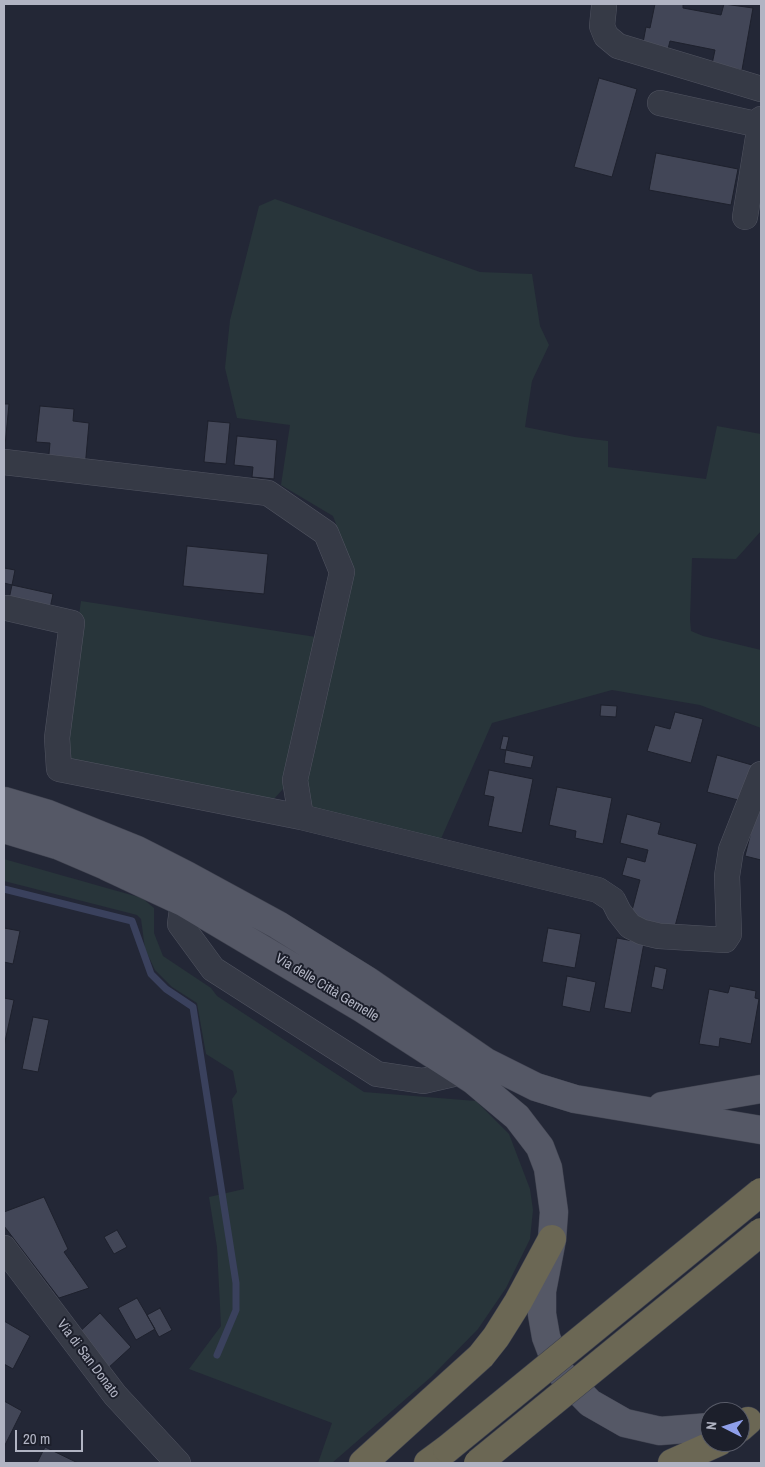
<!DOCTYPE html>
<meta charset="utf-8">
<style>
body{margin:0}
#map{position:relative;width:765px;height:1467px;overflow:hidden;background:#232736;font-family:"Archivo Narrow",sans-serif}
canvas{display:block}
.frame{position:absolute;inset:0;border:5px solid #b1b4c3;pointer-events:none}
.north{position:absolute;left:700px;top:1402px;width:50px;height:50px;box-sizing:border-box;background:#1c1f2b;border:1px solid #585b68;border-radius:50%;rotate:275deg;font-size:14px;font-weight:700;line-height:20px;text-align:center;color:#b1b4c3}
.north::after{content:'';display:block;margin:auto;width:18px;height:22px;background:#8f9fea;clip-path:polygon(50% 0,100% 100%,50% 72%,0 100%)}
.scale{position:absolute;left:15px;top:1430px;width:68px;height:22px;box-sizing:border-box;border:2px solid #b1b4c3;border-top:0;padding-left:6px;font-size:15px;line-height:18px;white-space:nowrap;color:#b1b4c3;-webkit-text-stroke:4px #1c1f2b;paint-order:stroke}
</style>
<div id="map">
<canvas width="765" height="1467"></canvas>
<div class="frame"></div>
<div class="north">N</div>
<div class="scale">20 m</div>
</div>
<script>
const g = document.querySelector('canvas').getContext('2d');
g.lineJoin = 'round';
function paint(path, color) { g.fillStyle = color; g.fill(path, 'evenodd'); }
const shape = rows => new Path2D(rows.map(r => 'M' + r).join(''));
function strokePath(path, color, width, dash) { g.strokeStyle = color; g.lineWidth = width; g.lineCap = dash ? 'butt' : 'round'; g.setLineDash(dash || []); g.stroke(path); }
function write(font, color, halo, rows, align = 'center') {
  g.font = font + ' "Archivo Narrow",sans-serif'; g.lineWidth = 4; g.setLineDash([]); g.textBaseline = 'middle'; g.strokeStyle = halo; g.fillStyle = color; for (const [text, x, y, turn = 0] of rows) {
    g.save(); g.translate(x, y); g.rotate((+turn || 0) * Math.PI / 180); g.textAlign = isNaN(turn) ? turn : align; if (halo) g.strokeText(text, 0, 0); g.fillText(text, 0, 0); g.restore();
  }
}
paint(shape([
 [275,199,480,272,532,274,540,326,549,345,532,381,525,427,575,437,608,441,608,467,706,479,717,426,761,434,761,531,736,559,692,558,690,619,691,631,703,636,761,650,761,728,700,705,612,690,492,723,440,841,316,814,304,801,305,774,353,569,333,516,281,485,290,425,237,418,225,368,230,320,259,206],
 [81,601,316,637,283,789,273,800,68,767,59,752],
 [4,859,142,898,154,908,154,933,163,956,211,988,217,996,364,1092,476,1101,509,1134,530,1189,533,1210,530,1239,506,1288,478,1329,431,1377,332,1463,318,1463,332,1423,189,1369,221,1326,217,1247,209,1197,244,1189,232,1099,237,1092,233,1071,206,1054,197,1003,172,987,155,970,145,949,141,919,137,915,4,881]
]), '#28353a');
strokePath(shape([
 [4,889,132,921,151,974,166,989,193,1007,236,1283,236,1310,217,1355]
]), '#3a415d', 7);
const building = shape([
 [655,4,683,4,683,8,721,15,724,4,753,8,742,70,712,64,715,50,670,41,667,53,642,48,646,27,650,28,655,4],
 [599,78,637,89,612,177,574,167,599,78],
 [656,153,738,169,731,205,649,190,656,153],
 [4,404,9,404,4,456,4,404],
 [40,406,74,409,73,421,89,423,85,468,48,465,50,443,36,442,40,406],
 [208,421,230,423,226,464,204,462,208,421],
 [237,436,277,440,274,479,252,477,253,467,234,465,237,436],
 [187,546,268,554,264,594,183,586,187,546],
 [4,568,15,570,12,585,4,583,4,568],
 [12,585,53,594,49,613,8,604,12,585],
 [601,705,617,706,616,717,600,716,601,705],
 [675,712,703,719,691,763,647,751,655,725,670,729,675,712],
 [503,736,509,737,506,750,500,749,503,736],
 [506,750,534,756,531,768,504,763,506,750],
 [717,755,752,765,742,801,707,792,717,755],
 [489,770,533,779,522,833,488,826,494,797,484,795,489,770],
 [557,787,612,798,603,844,575,838,576,831,549,825,557,787],
 [759,800,761,800,761,860,745,856,759,800],
 [627,814,661,823,658,834,697,844,674,930,630,918,640,880,622,875,627,857,645,862,648,850,620,843,627,814],
 [4,928,20,931,13,964,4,962,4,928],
 [548,928,581,934,575,968,542,962,548,928],
 [617,938,644,943,631,1013,604,1008,617,938],
 [655,966,667,969,663,990,651,987,655,966],
 [567,976,596,982,590,1012,562,1006,567,976],
 [730,986,756,991,755,998,759,999,751,1044,720,1038,719,1047,699,1044,709,989,728,993,730,986],
 [4,998,14,1000,4,1046,4,998],
 [33,1017,49,1020,38,1072,22,1069,33,1017],
 [44,1197,68,1249,64,1252,89,1288,59,1298,4,1226,4,1212,44,1197],
 [117,1230,127,1247,114,1254,104,1237,117,1230],
 [137,1298,155,1329,136,1340,118,1308,137,1298],
 [160,1308,172,1330,159,1337,147,1315,160,1308],
 [100,1313,131,1347,107,1369,76,1335,100,1313],
 [4,1321,30,1336,13,1369,4,1364,4,1321],
 [4,1401,22,1411,4,1447,4,1401],
 [45,1447,78,1463,37,1463,45,1447]
]);
paint(building, '#424657');
strokePath(building, '#1e212d', 1);
const minor = shape([
 [604,7,602,26,606,36,618,46,761,89],
 [660,103,760,125],
 [745,217,761,119],
 [4,462,268,493,326,533,342,572,295,780,301,817,598,890,613,900,619,912,630,926,642,932,659,936,725,940,729,934,727,876,731,850,761,774],
 [7,608,72,623,57,738,59,769,301,817],
 [183,902,180,924,213,969,377,1074,423,1081,462,1072],
 [4,1248,115,1395,178,1463]
]);
const major = shape([
 [4,801,48,814,137,850,188,876,278,925,368,981,486,1062,536,1087,575,1099,761,1130],
 [4,829,57,845,106,866,183,902,363,1009,473,1080,517,1117,540,1147,548,1168,554,1212,552,1239,542,1291,542,1314,546,1337,559,1371,590,1403,625,1423,660,1431,710,1427],
 [662,1106,761,1089]
]);
const highway = shape([
 [740,1428,748,1421],
 [363,1463,481,1356,496,1337,518,1302,552,1239],
 [428,1463,447,1449],
 [672,1463,719,1442]
]);
strokePath(minor, '#515461', 26);
strokePath(major, '#404350', 29);
strokePath(highway, '#3e414e', 29);
strokePath(minor, '#363a46', 25);
strokePath(major, '#555866', 28);
strokePath(highway, '#6b6754', 28);
const highwayBridge = shape([
 [447,1449,761,1192],
 [478,1463,761,1232]
]);
strokePath(highwayBridge, '#3e414e', 29, []);
strokePath(highwayBridge, '#6b6754', 28);
write('14px', '#b1b4c3', '#1c1f2b', [
 ["Via delle Città Gemelle",327,988,31],
 ["Via di San Donato",88,1359,53]
]);
</script>
